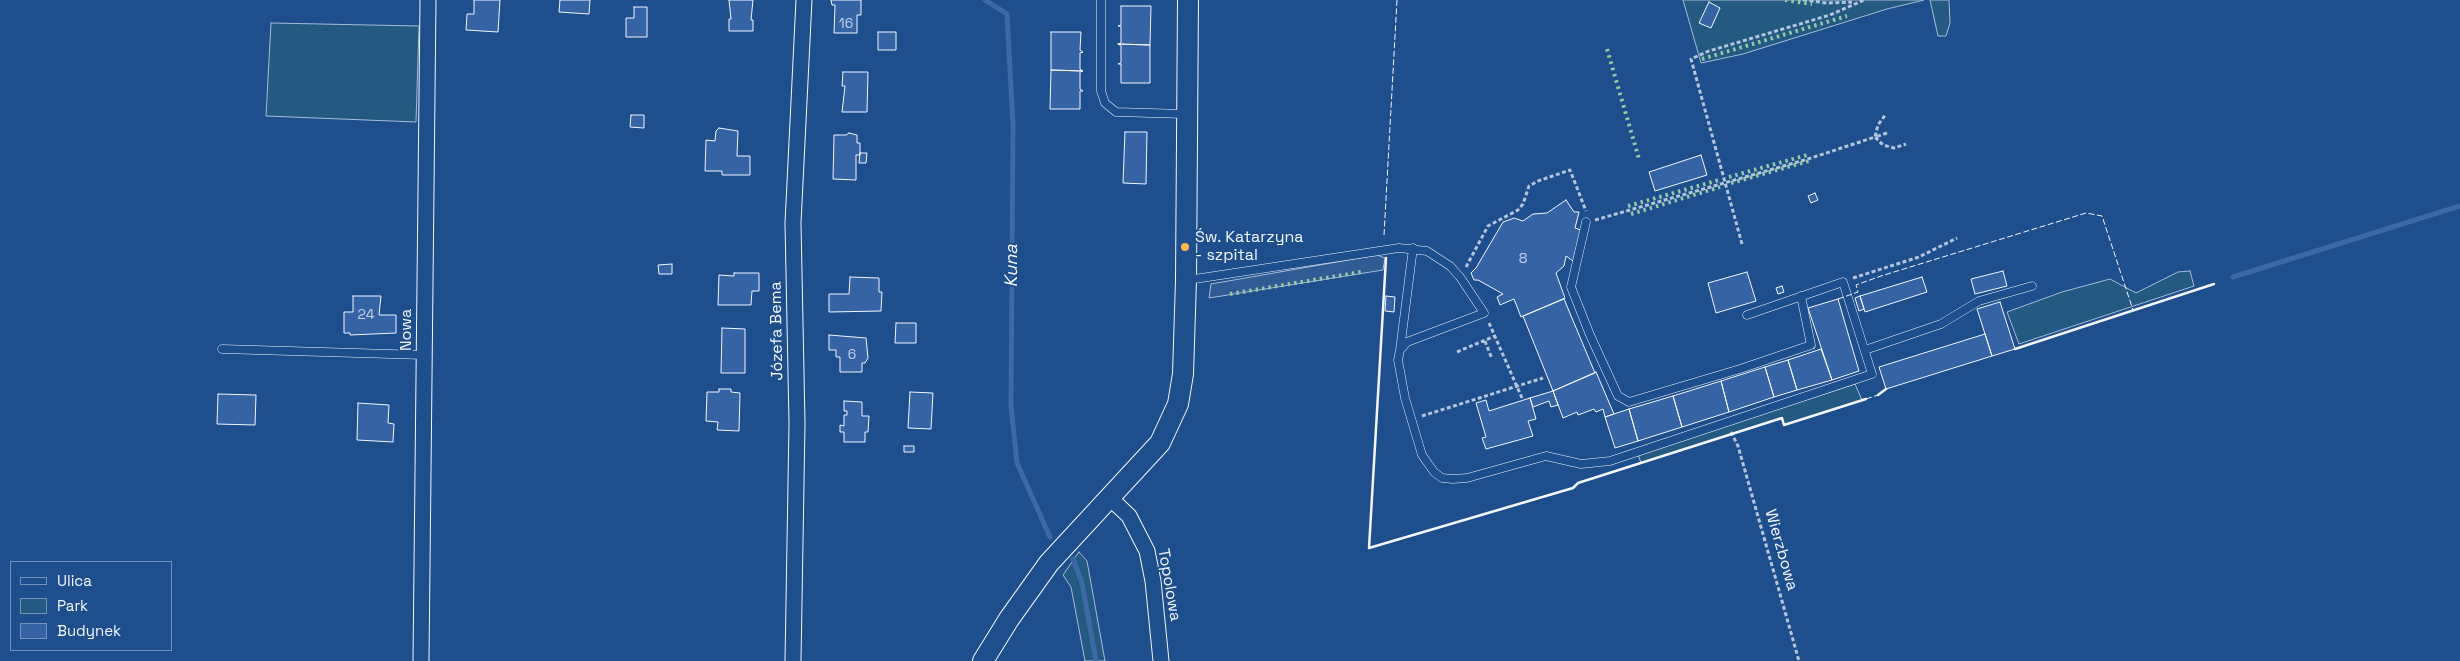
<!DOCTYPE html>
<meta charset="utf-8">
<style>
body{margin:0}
#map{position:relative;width:2460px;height:661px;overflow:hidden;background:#1f4e8c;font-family:"Space Grotesk",sans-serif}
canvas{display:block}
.legend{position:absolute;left:10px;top:561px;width:162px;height:90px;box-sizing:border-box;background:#1f4e8c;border:1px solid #7391ba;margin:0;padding:6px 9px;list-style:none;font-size:15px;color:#f2f6ff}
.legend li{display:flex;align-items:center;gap:10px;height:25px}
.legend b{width:25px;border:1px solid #7391ba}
</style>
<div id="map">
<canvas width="2460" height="661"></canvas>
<ul class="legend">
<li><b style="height:6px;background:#1f4e8c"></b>Ulica</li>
<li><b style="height:14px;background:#245a82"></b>Park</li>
<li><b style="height:14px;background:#3563a3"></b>Budynek</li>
</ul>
</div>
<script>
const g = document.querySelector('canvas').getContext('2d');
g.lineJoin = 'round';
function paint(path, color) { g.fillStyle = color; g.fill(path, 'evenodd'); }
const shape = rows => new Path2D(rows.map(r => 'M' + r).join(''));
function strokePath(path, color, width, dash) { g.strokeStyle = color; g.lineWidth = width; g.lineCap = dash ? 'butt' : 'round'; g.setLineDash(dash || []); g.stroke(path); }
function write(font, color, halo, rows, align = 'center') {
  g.font = font + ' "Space Grotesk",sans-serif'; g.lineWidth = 4; g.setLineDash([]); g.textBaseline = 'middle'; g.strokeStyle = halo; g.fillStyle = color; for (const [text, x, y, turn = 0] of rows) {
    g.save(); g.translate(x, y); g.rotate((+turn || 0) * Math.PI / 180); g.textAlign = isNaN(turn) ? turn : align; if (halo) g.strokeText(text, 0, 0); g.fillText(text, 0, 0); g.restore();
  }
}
const green = shape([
 [1683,0,1924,0,1887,9,1743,54,1701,63,1683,0],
 [1930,0,1949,0,1950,23,1946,36,1938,36,1930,0],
 [271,23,419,26,416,122,266,116,271,23],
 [2190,271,2194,286,2019,344,2007,312,2062,292,2110,279,2136,293,2178,272,2190,271],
 [1855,384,1862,400,1784,425,1781,418,1641,463,1638,454,1855,384],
 [1079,552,1087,561,1105,661,1085,661,1071,587,1063,575,1079,552]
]);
paint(green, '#245a82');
strokePath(green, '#a8bbd7', 1);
const parking = shape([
 [1377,255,1385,258,1383,270,1209,298,1211,284,1377,255]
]);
paint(parking, '#305b95');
strokePath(parking, '#a8bbd7', 1);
strokePath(shape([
 [985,0,1007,14,1013,125,1011,406,1017,463,1050,537],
 [2233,277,2460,206],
 [1073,559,1082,583,1096,661]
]), '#3b69a3', 5);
const building = shape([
 [474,0,500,0,498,32,466,30,467,14,474,14,474,0],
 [560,0,590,0,589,14,559,12,560,0],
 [729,0,753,0,751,20,753,20,753,31,729,31,729,19,731,19,729,0],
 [831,0,861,0,861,15,857,15,857,33,834,33,835,5,832,5,831,0],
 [1709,2,1720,8,1711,28,1699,23,1709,2],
 [1121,6,1151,6,1150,45,1118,44,1121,43,1121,26,1118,26,1121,25,1121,6],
 [634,7,647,7,647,37,626,37,626,18,634,18,634,7],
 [878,32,896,32,896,50,878,50,878,32],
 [1051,32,1081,32,1080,50,1083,52,1080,53,1080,69,1083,71,1051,70,1051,32],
 [1118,44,1150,45,1150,83,1121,83,1121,64,1118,64,1121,63,1121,46,1118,44],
 [1051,70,1083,71,1080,72,1080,89,1083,91,1080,91,1080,109,1050,109,1051,70],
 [843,72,868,72,867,112,842,112,845,86,842,86,843,72],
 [631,115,644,115,644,128,630,127,631,115],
 [719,128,738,131,737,156,750,156,750,175,722,175,722,171,705,171,706,140,715,141,716,131,719,128],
 [1125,132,1147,132,1146,184,1123,183,1125,132],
 [849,133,857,135,857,143,860,143,860,155,856,155,856,180,833,179,834,135,846,135,849,133],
 [860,153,867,153,866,163,859,163,860,153],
 [1701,155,1707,175,1655,191,1649,172,1701,155],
 [1815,193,1818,200,1811,203,1808,196,1815,193],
 [1566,200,1574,212,1579,212,1575,228,1581,230,1573,261,1566,256,1564,266,1556,273,1565,298,1521,317,1514,299,1500,305,1497,297,1503,294,1478,280,1474,280,1471,273,1476,268,1503,222,1514,218,1523,221,1533,214,1547,213,1566,200],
 [672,264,672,274,659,274,658,265,672,264],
 [2003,271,2007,286,1975,294,1971,279,2003,271],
 [1747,272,1756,301,1716,313,1708,283,1747,272],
 [734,273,759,273,759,291,752,291,751,305,718,305,719,275,734,276,734,273],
 [850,277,879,278,879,292,882,292,881,311,829,312,829,294,849,294,850,277],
 [1922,277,1927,292,1865,312,1860,296,1922,277],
 [1782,286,1784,292,1778,294,1776,288,1782,286],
 [353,296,381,296,379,315,396,315,396,333,350,335,350,333,344,333,344,312,353,312,353,296],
 [1386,296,1395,297,1394,312,1385,311,1386,296],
 [1860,296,1864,309,1859,311,1855,298,1860,296],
 [1564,299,1595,373,1553,391,1523,316,1564,299],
 [1838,299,1859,371,1832,380,1808,308,1838,299],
 [2000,302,2015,349,1992,356,1977,309,2000,302],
 [896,323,916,323,916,343,895,343,896,323],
 [722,328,745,329,745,373,721,373,722,328],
 [1985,334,1992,356,1886,389,1879,367,1985,334],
 [829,335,866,338,868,358,865,363,862,363,862,372,840,372,840,357,836,357,836,350,829,350,829,335],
 [1821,349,1832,380,1797,390,1788,360,1821,349],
 [1788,360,1797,390,1774,397,1765,367,1788,360],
 [1765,367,1774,397,1729,412,1721,381,1765,367],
 [1596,372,1614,414,1605,417,1603,409,1596,412,1594,409,1578,415,1577,412,1563,418,1553,391,1596,372],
 [1721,381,1729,412,1682,427,1673,396,1721,381],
 [719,389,731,389,731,392,740,393,739,431,717,430,718,422,706,421,707,392,719,392,719,389],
 [1553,391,1558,405,1551,407,1549,401,1533,407,1530,398,1553,391],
 [910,392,933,393,931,429,908,428,910,392],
 [218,394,256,395,255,425,217,424,218,394],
 [1673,396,1682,427,1638,441,1629,409,1673,396],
 [1530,398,1536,419,1528,421,1533,436,1486,449,1482,438,1486,437,1476,403,1486,400,1489,411,1530,398],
 [844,401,862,402,862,416,869,416,868,432,865,432,865,442,844,442,844,432,840,432,840,425,844,426,844,415,847,415,847,411,844,411,844,401],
 [358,403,389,405,388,423,394,424,393,442,357,440,358,403],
 [1629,409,1638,441,1615,448,1605,417,1629,409],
 [904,446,914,446,914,452,904,452,904,446]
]);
paint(building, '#3563a3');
strokePath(building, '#f2f6ff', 1);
const service = shape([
 [1101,0,1101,91,1105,103,1116,112,1185,114],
 [1586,222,1571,287,1590,335,1618,396,1629,402,1740,369,1811,345,1801,296],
 [1188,280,1399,248,1427,251,1450,266,1460,277,1484,313,1407,342,1400,350,1398,360,1405,398,1422,455,1434,472,1442,478,1453,479,1467,478,1546,456,1581,464,1610,461,1872,374,1843,282,1747,315],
 [222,349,424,355],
 [1400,350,1413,248],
 [1865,350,1941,324,1979,301,2032,286]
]);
const minor = shape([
 [1110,498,1129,516,1147,551,1153,581,1161,661],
 [421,661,428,0],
 [793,661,797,423,793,223,804,0]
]);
const tertiary = shape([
 [983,661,1009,619,1049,563,1160,443,1178,404,1183,374,1186,280,1188,0]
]);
strokePath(service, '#f2f6ff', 9);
strokePath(minor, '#f2f6ff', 17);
strokePath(tertiary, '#f2f6ff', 22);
strokePath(shape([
 [1803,0,1827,3,1852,2],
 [1887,133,1875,137,1883,145,1894,148,1906,144],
 [1595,220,1808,159,1875,137,1878,125,1886,114],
 [1742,244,1691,59,1709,51,1830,15,1864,0],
 [1466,267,1488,226,1518,210,1523,204,1529,186,1538,181,1570,170,1586,211],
 [1853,278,1919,257,1957,238],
 [1489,323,1522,398],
 [1485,341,1492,359],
 [1457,352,1495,336],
 [1422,416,1543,378],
 [1731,432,1738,446,1799,661]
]), '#b3c4dc', 3, [4, 2.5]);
strokePath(service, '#1f4e8c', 8);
strokePath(minor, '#1f4e8c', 15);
strokePath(tertiary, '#1f4e8c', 20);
strokePath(shape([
 [1785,0,1812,4],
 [1607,49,1639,159],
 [1702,59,1847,16],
 [1729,177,1807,155,1806,152],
 [1731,183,1809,161,1810,164],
 [1628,206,1719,180],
 [1631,214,1720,187],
 [1230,294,1361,272]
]), '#97c8a6', 4, [2.5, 4]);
strokePath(shape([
 [1384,235,1397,0],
 [1838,299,1858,292,1856,285,1881,276,2086,213,2102,216,2133,310],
 [1866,399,1878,395]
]), '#f2f6ff', 1, [6, 2.5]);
strokePath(shape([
 [1386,258,1369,548,1573,488,1578,483,1782,418,1784,425,1866,399],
 [2015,349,2214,284],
 [1878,395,1886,389]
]), '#f2f6ff', 2.5);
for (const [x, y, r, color] of [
 [1185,247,5,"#ffb74d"]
]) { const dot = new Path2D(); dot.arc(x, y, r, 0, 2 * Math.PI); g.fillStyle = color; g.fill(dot); strokePath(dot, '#1f4e8c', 2); }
write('14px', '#c3d1e8', null, [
 ["16",846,24],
 ["8",1523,259],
 ["24",366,315],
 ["6",852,355]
]);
write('16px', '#f2f6ff', '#1f4e8c', [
 ["Św. Katarzyna",1195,238],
 ["- szpital",1195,256]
], 'left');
write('16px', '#f2f6ff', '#1f4e8c', [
 ["Nowa",407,330,-90],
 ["Józefa Bema",777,331,-91],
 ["Wierzbowa",1781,550,74],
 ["Topolowa",1169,585,80]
]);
write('italic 18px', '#f2f6ff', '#1f4e8c', [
 ["Kuna",1012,266,-90]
]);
</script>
